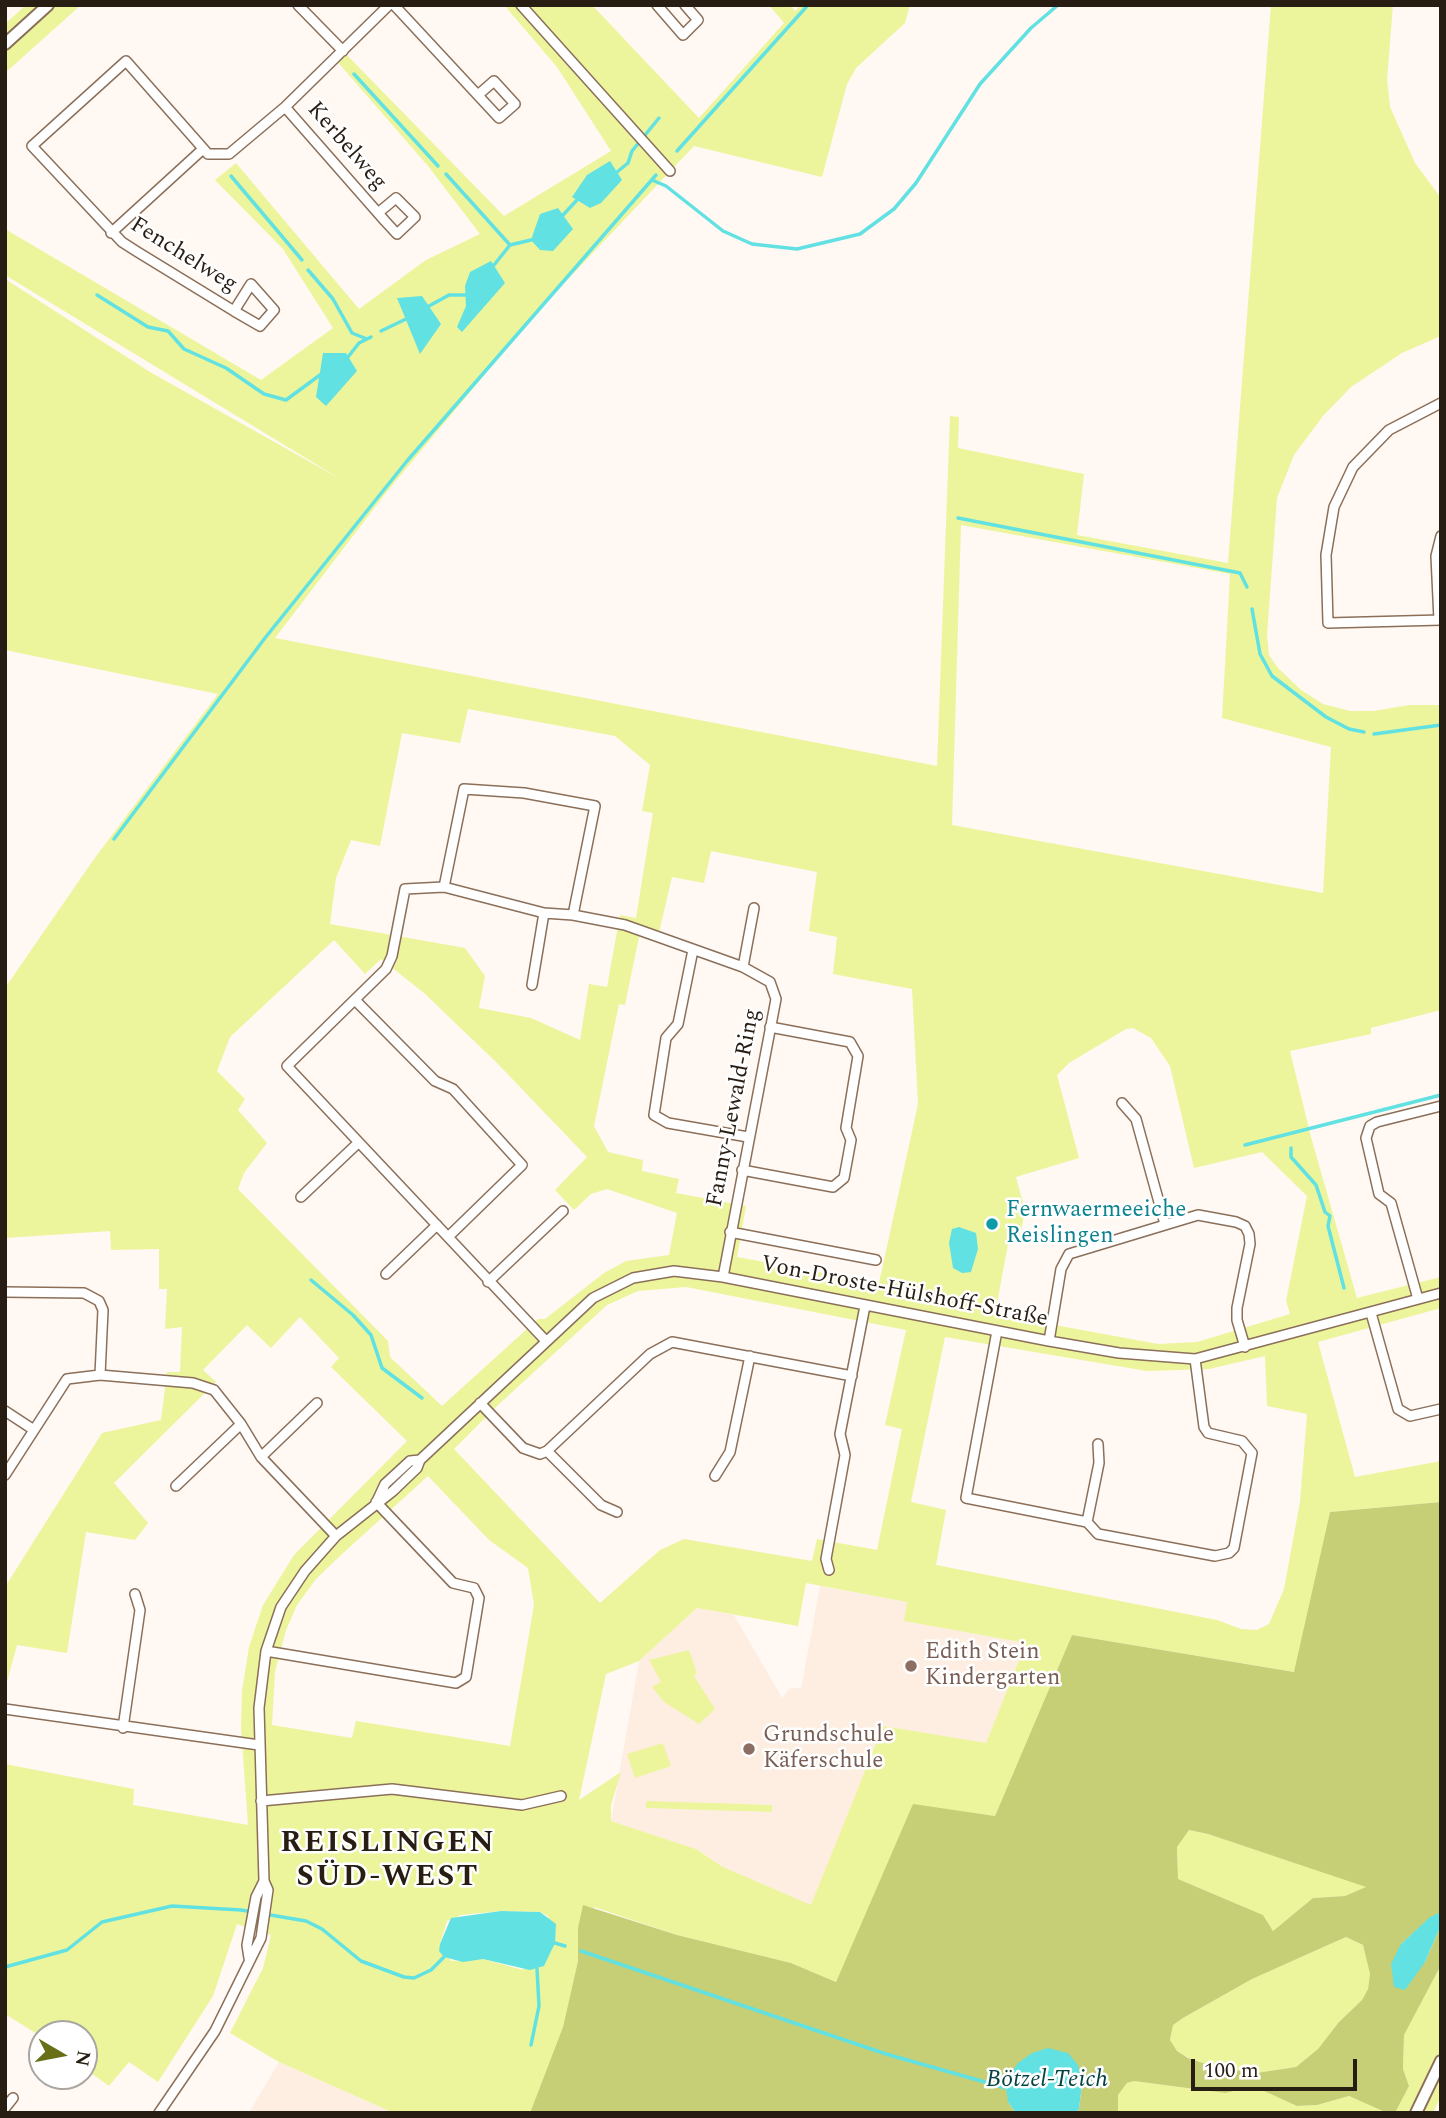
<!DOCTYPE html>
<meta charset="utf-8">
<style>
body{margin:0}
#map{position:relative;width:1446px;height:2118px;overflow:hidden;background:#fff8f3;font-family:Spectral,serif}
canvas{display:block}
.frame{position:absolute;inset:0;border:7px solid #281d13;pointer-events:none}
.north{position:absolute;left:28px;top:2020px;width:70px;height:70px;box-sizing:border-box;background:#fff;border:2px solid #a9a5a1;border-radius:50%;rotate:100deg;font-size:19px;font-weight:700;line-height:28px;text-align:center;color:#281d13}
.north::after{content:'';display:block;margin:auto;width:24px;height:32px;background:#686f16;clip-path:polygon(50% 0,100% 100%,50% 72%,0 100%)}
.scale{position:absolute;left:1191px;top:2059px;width:166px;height:32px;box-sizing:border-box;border:4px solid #281d13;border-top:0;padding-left:9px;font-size:21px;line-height:24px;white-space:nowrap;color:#281d13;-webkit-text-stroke:5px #fff;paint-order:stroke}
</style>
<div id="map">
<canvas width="1446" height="2118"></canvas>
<div class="frame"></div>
<div class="north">N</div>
<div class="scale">100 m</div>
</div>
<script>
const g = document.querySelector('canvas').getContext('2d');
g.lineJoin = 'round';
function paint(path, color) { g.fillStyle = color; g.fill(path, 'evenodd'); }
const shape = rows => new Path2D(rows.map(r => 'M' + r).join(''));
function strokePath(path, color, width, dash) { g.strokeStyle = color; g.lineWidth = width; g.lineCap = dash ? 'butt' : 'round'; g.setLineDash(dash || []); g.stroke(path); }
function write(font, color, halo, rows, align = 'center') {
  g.font = font + ' Spectral,serif'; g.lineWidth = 5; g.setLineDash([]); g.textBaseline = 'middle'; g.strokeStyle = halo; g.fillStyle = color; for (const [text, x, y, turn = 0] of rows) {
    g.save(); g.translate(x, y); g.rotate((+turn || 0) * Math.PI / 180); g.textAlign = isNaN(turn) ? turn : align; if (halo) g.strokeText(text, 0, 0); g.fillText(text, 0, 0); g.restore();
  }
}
paint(shape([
 [820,1586,908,1602,905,1621,1026,1643,986,1744,883,1726,811,1906,723,1867,696,1849,611,1821,639,1661,697,1608,734,1615,782,1698,791,1687,801,1689],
 [279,2062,394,2113,249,2113]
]), '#feeee2');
paint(shape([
 [26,5,81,5,5,73,5,24],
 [504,5,592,5,699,118,784,23,769,5,790,5,795,11,801,5,910,5,905,23,856,68,847,84,822,177,694,146,536,313,385,494,275,638,937,766,950,416,959,417,958,448,1084,474,1077,535,1228,563,1271,5,1393,5,1387,79,1390,107,1415,163,1441,198,1441,336,1402,353,1351,387,1323,416,1294,455,1277,498,1267,635,1269,655,1278,668,1301,690,1323,704,1350,711,1374,711,1409,705,1441,705,1441,1010,1371,1028,1371,1034,1290,1051,1311,1137,1357,1298,1441,1277,1441,1308,1318,1342,1355,1477,1441,1461,1441,1502,1330,1512,1295,1672,1072,1635,995,1816,913,1805,836,1982,791,1963,677,1935,594,1907,578,1951,578,1961,563,2027,530,2113,394,2113,279,2062,230,2033,263,1968,271,1935,237,1924,213,1996,158,2082,129,2062,109,2086,84,2068,84,2034,42,2034,42,2037,5,2014,5,1764,134,1789,133,1805,248,1825,241,1728,242,1691,249,1647,263,1605,294,1555,407,1441,331,1367,339,1358,300,1317,271,1348,247,1325,203,1370,216,1382,114,1483,148,1523,135,1540,86,1532,67,1653,17,1645,5,1689,5,1587,102,1433,161,1420,167,1372,180,1372,182,1327,165,1329,167,1289,159,1289,159,1249,111,1250,110,1231,5,1238,5,988,94,859,218,694,5,650,5,279,150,372,342,480,5,275,5,229,261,380,333,328,283,249,215,180,236,163,359,309,426,260,480,234,428,166,335,59,343,51,504,216,611,151,557,67],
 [961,525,1230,574,1222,718,1331,747,1323,893,952,825],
 [468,709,615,736,650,765,642,811,653,813,636,918,620,915,607,987,589,984,580,1040,531,1018,479,1008,485,976,465,948,330,924,336,878,351,840,380,846,402,733,460,743],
 [711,851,817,872,809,931,837,937,833,974,912,989,918,1104,879,1283,737,1257,746,1206,676,1193,679,1179,642,1171,643,1160,608,1152,594,1126,619,1004,625,1005,639,937,657,941,672,877,704,883],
 [334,940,365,974,381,959,424,993,497,1063,587,1157,555,1190,574,1210,591,1194,607,1189,677,1213,669,1255,626,1261,604,1273,545,1319,538,1319,442,1406,390,1357,388,1341,238,1189,244,1173,267,1143,238,1110,245,1099,217,1071,230,1037],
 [1133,1028,1151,1038,1170,1066,1194,1168,1262,1152,1307,1196,1286,1301,1290,1314,1197,1342,1158,1344,995,1314,1009,1239,1019,1240,1025,1211,1016,1177,1079,1158,1057,1075,1069,1063,1094,1048,1126,1029],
 [686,1287,906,1330,885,1425,902,1429,877,1550,817,1539,812,1561,684,1539,660,1550,600,1603,454,1449,497,1406,607,1305,638,1291],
 [945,1337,1147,1371,1209,1369,1265,1356,1267,1406,1307,1414,1300,1502,1284,1589,1269,1624,1257,1630,1241,1629,1217,1620,936,1565,946,1510,911,1502],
 [428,1476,489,1540,528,1568,534,1605,510,1746,356,1721,352,1738,272,1725,275,1672,286,1630,297,1605,316,1579,341,1555],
 [806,1583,907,1602,904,1621,1026,1643,986,1743,883,1726,811,1905,723,1867,696,1849,611,1821,611,1805,621,1772,579,1800,606,1674,639,1661,697,1608,798,1626],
 [502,1911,541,1912,549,1917,523,1970,483,1959,451,1961,440,1944,447,1921,461,1915],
 [689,1650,697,1673,694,1676,715,1709,699,1724,664,1702,652,1687,661,1682,649,1660],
 [663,1743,671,1766,635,1778,627,1754],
 [646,1801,772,1805,772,1812,646,1808],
 [1188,1830,1208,1834,1367,1887,1345,1896,1313,1898,1273,1931,1263,1915,1178,1879,1177,1847],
 [1346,1937,1363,1945,1370,1974,1368,1989,1362,2000,1339,2022,1318,2049,1296,2067,1256,2073,1215,2067,1189,2058,1177,2051,1170,2040,1173,2025,1183,2018,1252,1979],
 [1441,1965,1441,2096,1433,2113,1395,2113,1409,2086,1403,2069,1404,2035],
 [1134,2081,1225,2093,1243,2089,1264,2091,1297,2106,1317,2105,1349,2096,1387,2113,1116,2112,1118,2095,1127,2083]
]), '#ecf59c');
paint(shape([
 [1441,1502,1441,1912,1430,1918,1401,1944,1425,1962,1441,1925,1441,1965,1404,2035,1403,2069,1409,2086,1395,2113,1387,2113,1349,2096,1317,2105,1297,2106,1264,2091,1243,2089,1225,2093,1134,2081,1127,2083,1118,2095,1118,2113,1075,2113,1079,2109,1082,2084,1008,2102,1016,2113,530,2113,563,2027,578,1961,578,1928,583,1905,677,1935,791,1963,836,1982,913,1804,995,1816,1072,1635,1294,1672,1330,1512],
 [1189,1830,1208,1834,1366,1887,1345,1896,1313,1898,1273,1931,1263,1915,1178,1879,1177,1847],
 [1346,1937,1363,1945,1370,1974,1368,1989,1362,2000,1339,2022,1318,2049,1296,2067,1256,2073,1215,2067,1188,2058,1177,2051,1170,2040,1173,2025,1183,2018,1252,1979]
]), '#c6ce76');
paint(shape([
 [610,161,622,180,601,203,590,208,572,197,587,175],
 [558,208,573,229,553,251,540,250,531,240,540,214],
 [491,261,505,283,462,332,457,327,466,306,465,286,470,272],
 [422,296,441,324,420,354,397,298],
 [323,353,346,353,357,371,326,406,316,397],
 [959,1227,976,1233,978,1249,971,1272,962,1273,953,1268,949,1243,952,1229],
 [501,1911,540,1912,556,1924,555,1943,544,1966,530,1970,483,1959,463,1962,444,1957,439,1951,440,1944,451,1918],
 [1441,1912,1441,1925,1425,1962,1405,1990,1394,1987,1391,1964,1401,1944,1430,1917],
 [1048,2048,1068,2053,1078,2065,1082,2084,1079,2109,1075,2113,1016,2113,1008,2102,1006,2088,1012,2072,1018,2063,1032,2053]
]), '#61e1e2');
strokePath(shape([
 [354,74,438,166],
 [677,151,808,5],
 [617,172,628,163,632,151,659,118],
 [446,174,510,245,531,240],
 [231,176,302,260],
 [652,180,666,186,723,231,752,244,797,249,860,234,894,209,916,183,980,84,1031,28,1058,5],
 [563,215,577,200],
 [494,265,510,245],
 [308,270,333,299,352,333,367,339],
 [97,295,148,327,168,331,184,349,226,368,264,394,286,400,320,375],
 [429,306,449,295,466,295],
 [381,331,406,319],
 [348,357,359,343,371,337],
 [958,518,1235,572,1240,573,1247,587],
 [1252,609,1260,654,1272,676,1326,717,1349,729,1364,732],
 [1374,734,1441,725],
 [114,839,265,638,407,461,656,175],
 [1245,1145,1441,1095],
 [1291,1148,1291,1157,1316,1185,1325,1212,1330,1216,1328,1226,1344,1288],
 [311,1280,353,1315,371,1335,382,1368,422,1398],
 [555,1943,565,1946],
 [581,1951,886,2054,1006,2088],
 [5,1967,67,1950,102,1922,172,1906,241,1910,306,1921,322,1929,361,1961,404,1977,414,1978,431,1970,444,1957],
 [531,2045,539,2006,537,1969]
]), '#61e1e2', 3.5);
const minor = shape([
 [298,5,343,51],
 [394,5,499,118,515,104,494,81,478,95],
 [521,5,670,171],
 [657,5,683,35,698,20,685,5],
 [285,107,378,213,385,221,397,234,415,217,396,198,378,213],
 [111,233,203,149],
 [234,311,251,284,274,310,260,326,234,311,136,251,122,242,32,146,126,61,208,154,229,154,285,107,389,5],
 [1441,403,1389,430,1353,467,1334,507,1326,555,1328,623,1441,620],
 [1439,620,1436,556,1441,536],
 [444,887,464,789,524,793,595,806,573,915],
 [693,950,678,1024,666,1038,654,1115,668,1123,748,1137],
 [743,967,754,908],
 [532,985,544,913],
 [355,1000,435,1081,453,1089,522,1165,448,1237],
 [1122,1103,1136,1119,1165,1224],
 [742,1170,833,1187,844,1178,851,1140,846,1128,858,1056,850,1042,770,1027],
 [301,1197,358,1143],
 [730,1232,876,1260],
 [386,1274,437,1225],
 [488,1282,563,1211],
 [5,1292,84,1293,99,1301,103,1310,100,1375],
 [1418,1299,1391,1203,1379,1194,1366,1138,1370,1126,1377,1122,1441,1106],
 [1371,1313,1398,1409,1410,1416,1441,1409],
 [997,1331,966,1498,1087,1522,1098,1534,1215,1556,1229,1553,1234,1548,1252,1453,1242,1441,1208,1433,1204,1427,1195,1359],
 [545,1340,287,1066,386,969,392,956,405,889,444,887,544,913,573,915,625,925,743,967,770,982,776,999,723,1277],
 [1049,1341,1061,1269,1069,1254,1198,1215,1236,1222,1245,1226,1249,1234,1250,1244,1237,1308,1237,1320,1245,1347],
 [480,1403,523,1448,540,1454,547,1451,650,1354,672,1342,852,1376],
 [5,1411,34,1430],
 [547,1451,601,1505,617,1512],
 [261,1457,317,1403],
 [5,1475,67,1379,100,1375,193,1383,214,1390,241,1424,261,1457,336,1536],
 [715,1476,730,1452,750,1356],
 [176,1486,241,1424],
 [377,1501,385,1484,410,1461,420,1460],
 [1087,1522,1099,1463,1098,1444],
 [829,1570,826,1559,845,1455,840,1434,865,1306],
 [266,1651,456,1683,466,1677,479,1598,474,1588,453,1583,376,1502],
 [5,1709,259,1745],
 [123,1728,140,1610,135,1594],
 [261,1801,392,1789,522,1805,561,1796],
 [249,1958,247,1945,256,1897,264,1881],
 [5,2108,13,2098],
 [159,2113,215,2031,261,1938,268,1890,264,1881,259,1708,266,1651,281,1607,305,1571,336,1536,393,1491,417,1468,420,1460,593,1298,633,1278,674,1271,723,1277,1049,1341,1119,1353,1195,1359,1441,1293]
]);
const tertiary = shape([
 [5,44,48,5],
 [1416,2113,1441,2061]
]);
strokePath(minor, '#8b6f59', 12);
strokePath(tertiary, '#8b6f59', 14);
strokePath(minor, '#fff', 9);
strokePath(tertiary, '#fff', 10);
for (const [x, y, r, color] of [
 [992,1224,7,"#0f9aa8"],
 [911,1666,7,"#8d6e63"],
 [749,1749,7,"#8d6e63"]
]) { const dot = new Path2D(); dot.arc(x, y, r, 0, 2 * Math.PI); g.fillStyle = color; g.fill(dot); strokePath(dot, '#fff', 2.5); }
write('23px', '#281d13', '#fff', [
 ["Kerbelweg",346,147,49],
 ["Fenchelweg",183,256,32],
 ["Fanny-Lewald-Ring",735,1108,-79],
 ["Von-Droste-Hülshoff-Straße",904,1293,11]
]);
write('23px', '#0d838f', '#fff', [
 ["Fernwaermeeiche",1006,1211],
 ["Reislingen",1006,1237]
], 'left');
write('23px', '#785e54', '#fff', [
 ["Edith Stein",925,1653],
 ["Kindergarten",925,1679],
 ["Grundschule",763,1736],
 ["Käferschule",763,1762]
], 'left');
write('italic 24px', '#054343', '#fff', [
 ["Bötzel-Teich",1047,2081]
]);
g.letterSpacing = '2px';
write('bold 30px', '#281d13', '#fff', [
 ["REISLINGEN",388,1845],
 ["SÜD-WEST",388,1879]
]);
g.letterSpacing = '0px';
</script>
